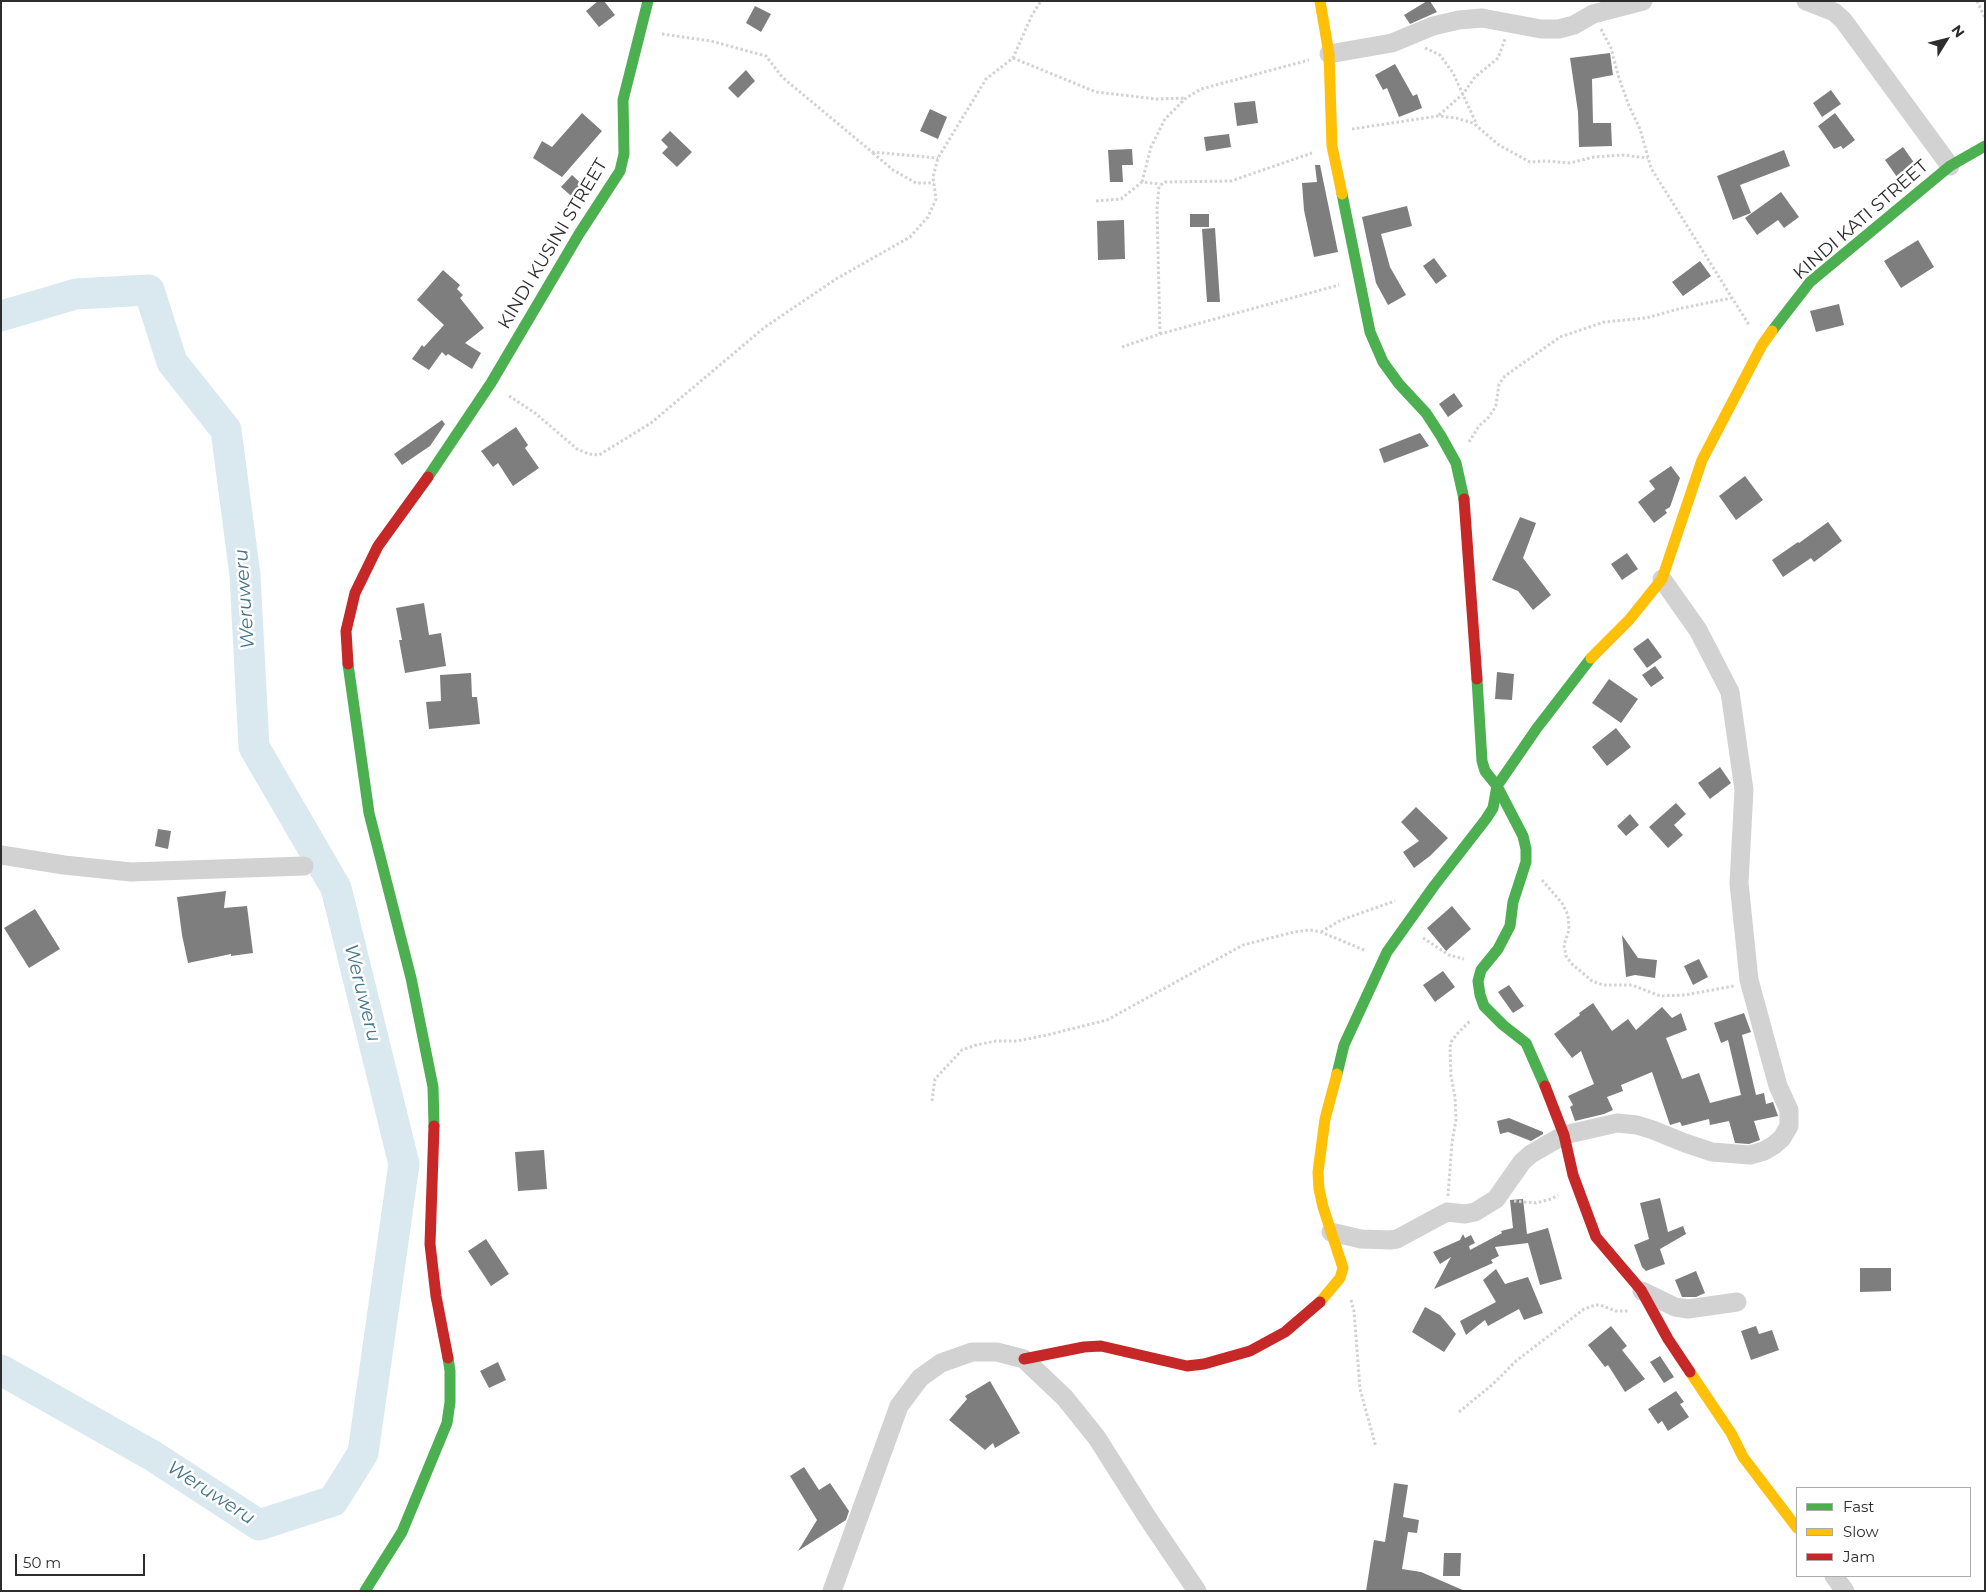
<!DOCTYPE html>
<style>
body{margin:0}
#map{position:relative;width:1986px;height:1592px;overflow:hidden;background:#fff;font-family:Montserrat,sans-serif}
canvas{display:block}
.frame{position:absolute;inset:0;border:2px solid #2d2d2d;pointer-events:none}
.legend{position:absolute;left:1796px;top:1487px;width:175px;height:90px;box-sizing:border-box;background:#fff;border:1px solid #ababab;margin:0;padding:6px 9px;list-style:none;font-size:15px;color:#2d2d2d}
.legend li{display:flex;align-items:center;gap:10px;height:25px}
.legend b{width:25px;border:1px solid #ababab}
.north{position:absolute;left:1921px;top:15px;width:50px;height:50px;-webkit-text-stroke:4px #fff;paint-order:stroke;rotate:54deg;font-size:14px;font-weight:700;line-height:20px;text-align:center;color:#2d2d2d}
.north::after{content:'';display:block;margin:auto;width:18px;height:22px;background:#2d2d2d;clip-path:polygon(50% 0,100% 100%,50% 72%,0 100%)}
.scale{position:absolute;left:15px;top:1554px;width:130px;height:22px;box-sizing:border-box;border:2px solid #2d2d2d;border-top:0;padding-left:6px;font-size:15px;line-height:18px;white-space:nowrap;color:#2d2d2d;-webkit-text-stroke:4px #fff;paint-order:stroke}
</style>
<div id="map">
<canvas width="1986" height="1592"></canvas>
<div class="frame"></div>
<ul class="legend">
<li><b style="height:6px;background:#4caf50"></b>Fast</li>
<li><b style="height:6px;background:#ffc107"></b>Slow</li>
<li><b style="height:6px;background:#c62828"></b>Jam</li>
</ul>
<div class="north">N</div>
<div class="scale">50 m</div>
</div>
<script>
const g = document.querySelector('canvas').getContext('2d');
g.lineJoin = 'round';
const shape = rows => new Path2D(rows.map(r => 'M' + r).join(''));
function strokePath(path, color, width, dash) { g.strokeStyle = color; g.lineWidth = width; g.lineCap = dash ? 'butt' : 'round'; g.setLineDash(dash || []); g.stroke(path); }
function paint(path, color) { g.fillStyle = color; g.fill(path, 'evenodd'); }
function write(font, color, halo, rows, align = 'center') {
  g.font = font + ' Montserrat,sans-serif'; g.lineWidth = 5; g.setLineDash([]); g.textBaseline = 'middle'; g.strokeStyle = halo; g.fillStyle = color; for (const [text, x, y, turn = 0] of rows) {
    g.save(); g.translate(x, y); g.rotate((+turn || 0) * Math.PI / 180); g.textAlign = isNaN(turn) ? turn : align; if (halo) g.strokeText(text, 0, 0); g.fillText(text, 0, 0); g.restore();
  }
}
strokePath(shape([
 [1,316,76,294,149,290,172,362,226,430,245,575,254,747,336,888,404,1164,363,1453,333,1501,259,1525,153,1456,1,1370]
]), '#dae9ef', 31);
paint(shape([
 [598,1,604,1,615,15,599,27,586,11],
 [1427,1,1430,1,1437,12,1410,24,1404,15],
 [755,6,771,14,761,32,746,23],
 [1610,53,1613,75,1592,79,1593,123,1611,123,1612,146,1579,147,1578,112,1570,58],
 [1395,64,1413,96,1417,94,1422,108,1399,117,1387,88,1383,90,1375,75],
 [746,70,755,81,738,98,728,88],
 [1831,90,1841,104,1822,117,1813,103],
 [1255,101,1258,123,1237,126,1234,103],
 [930,109,947,117,938,139,920,131],
 [582,113,602,131,562,177,533,158,542,141,552,147],
 [1835,113,1855,140,1843,149,1841,146,1834,149,1818,126],
 [670,131,692,152,677,167,662,153,668,147,661,140],
 [1229,134,1231,147,1206,151,1204,137],
 [1903,147,1915,164,1897,177,1885,160],
 [1132,149,1133,165,1122,165,1123,182,1110,182,1108,150],
 [1784,150,1790,166,1740,185,1751,213,1733,220,1717,176],
 [1315,165,1320,165,1338,252,1314,257,1304,210,1302,183,1317,182],
 [572,175,587,189,577,201,561,187],
 [1781,192,1799,217,1784,228,1778,220,1757,235,1745,218],
 [1407,206,1412,226,1381,234,1390,267,1406,295,1388,305,1376,283,1362,217],
 [1190,214,1209,214,1209,227,1190,227],
 [1124,220,1125,259,1098,260,1097,221],
 [1215,228,1220,302,1207,302,1202,229],
 [1918,240,1934,267,1901,288,1884,261],
 [1434,258,1447,276,1436,284,1423,266],
 [1700,261,1711,276,1683,296,1672,282],
 [443,270,460,285,457,289,463,295,460,298,484,328,465,343,481,353,472,369,448,354,446,356,442,352,429,370,412,359,422,345,424,347,444,325,417,300],
 [1839,304,1844,325,1816,332,1810,311],
 [1454,393,1463,406,1448,417,1439,404],
 [442,420,445,424,430,446,402,465,394,454],
 [516,427,528,445,525,448,539,468,513,486,498,463,493,467,481,451],
 [1420,433,1429,446,1384,463,1379,449],
 [1671,466,1680,478,1670,507,1665,510,1667,513,1654,523,1638,502,1655,489,1649,481],
 [1745,476,1763,500,1736,520,1719,496],
 [1520,517,1536,523,1523,558,1551,595,1533,610,1518,591,1492,580],
 [1828,522,1842,541,1814,562,1811,558,1783,577,1772,560,1798,542,1799,543],
 [1627,553,1638,569,1622,580,1611,564],
 [424,603,429,635,441,633,446,666,405,673,399,640,402,640,396,608],
 [1648,638,1662,657,1647,668,1633,649],
 [1655,666,1664,678,1651,687,1642,675],
 [1497,672,1514,674,1512,700,1495,699],
 [471,673,472,697,477,697,480,724,429,729,426,702,441,701,440,675],
 [1609,679,1638,699,1621,723,1592,703],
 [1616,728,1631,747,1607,766,1592,747],
 [1720,767,1731,783,1710,799,1698,783],
 [1676,803,1686,814,1674,825,1683,835,1668,848,1649,827],
 [1416,807,1448,838,1430,856,1414,868,1403,852,1419,841,1401,822],
 [1630,814,1639,825,1626,836,1617,826],
 [158,829,171,831,168,849,155,846],
 [226,891,224,908,247,906,253,953,231,956,231,954,188,963,182,935,177,897],
 [1452,906,1471,929,1446,951,1427,928],
 [35,909,60,949,29,968,4,928],
 [1622,935,1638,958,1657,960,1655,978,1635,975,1626,977],
 [1699,959,1708,977,1693,985,1684,966],
 [1443,971,1455,987,1435,1002,1423,985],
 [1509,985,1524,1006,1513,1013,1498,992],
 [1593,1003,1612,1031,1628,1019,1636,1030,1662,1007,1672,1018,1681,1013,1687,1030,1666,1038,1682,1079,1699,1073,1710,1103,1741,1095,1728,1040,1721,1043,1714,1023,1744,1013,1751,1032,1742,1035,1756,1095,1764,1093,1766,1104,1773,1102,1778,1116,1754,1121,1760,1140,1749,1144,1735,1143,1729,1121,1710,1125,1709,1119,1682,1126,1680,1122,1670,1125,1652,1072,1621,1085,1623,1091,1607,1097,1613,1110,1604,1114,1575,1121,1570,1107,1573,1105,1568,1096,1594,1084,1581,1051,1572,1058,1554,1034,1580,1015,1579,1013],
 [1509,1118,1543,1132,1543,1134,1531,1141,1508,1132,1500,1134,1497,1121],
 [544,1150,547,1189,518,1191,515,1152],
 [1660,1198,1668,1232,1683,1226,1686,1234,1660,1249,1665,1264,1646,1271,1642,1267,1634,1245,1649,1239,1640,1203],
 [1523,1199,1527,1234,1548,1228,1562,1279,1540,1285,1528,1243,1495,1247,1499,1256,1491,1260,1493,1263,1434,1289,1451,1257,1440,1264,1433,1252,1460,1240,1463,1234,1465,1238,1471,1235,1475,1243,1469,1246,1470,1250,1502,1233,1501,1231,1513,1228,1510,1200],
 [486,1239,509,1274,491,1286,468,1251],
 [1860,1268,1891,1268,1891,1291,1860,1292],
 [1496,1269,1505,1284,1528,1277,1543,1313,1524,1320,1519,1309,1488,1326,1485,1320,1466,1335,1460,1321,1496,1302,1483,1280],
 [1696,1271,1705,1293,1696,1297,1682,1297,1675,1280],
 [1425,1307,1440,1315,1456,1334,1444,1352,1412,1332],
 [1611,1326,1627,1346,1622,1350,1645,1379,1625,1392,1608,1365,1605,1367,1588,1345],
 [1756,1326,1759,1334,1772,1330,1779,1350,1751,1360,1741,1331],
 [1660,1356,1674,1377,1664,1383,1650,1362],
 [498,1362,506,1380,489,1388,480,1371],
 [990,1381,1020,1433,995,1448,993,1443,985,1450,949,1420,967,1399,965,1396],
 [1676,1391,1684,1402,1680,1404,1689,1417,1668,1431,1662,1421,1658,1424,1648,1409],
 [804,1467,819,1490,830,1483,849,1511,846,1520,798,1551,817,1520,790,1476],
 [1394,1483,1408,1485,1403,1517,1419,1520,1417,1533,1408,1532,1402,1569,1421,1572,1465,1591,1366,1591,1374,1540,1385,1542],
 [1444,1553,1461,1553,1460,1576,1443,1576]
]), '#7e7e7e');
strokePath(shape([
 [1977,1,1985,18],
 [1601,29,1611,48,1618,75,1629,106,1640,129,1651,168,1749,325],
 [662,34,711,41,766,56,782,77,872,152,938,158],
 [1425,48,1440,55,1453,73,1477,125],
 [1013,58,1096,92,1156,99,1185,98],
 [1439,115,1463,94,1475,77,1498,58,1505,39],
 [1352,129,1438,116,1456,118,1473,123,1499,145,1530,162,1546,161,1570,163,1594,157,1622,155,1648,158],
 [873,153,893,170,916,183,934,183],
 [1142,182,1151,147,1165,119,1186,98,1201,89,1309,60],
 [1096,201,1121,199,1142,182,1160,184],
 [1160,334,1157,209,1159,186,1165,182,1231,181,1312,153],
 [1122,347,1160,334,1339,285],
 [509,396,535,413,577,449,589,454,599,455,651,423,765,327,836,279,910,237,928,217,936,199,933,177,938,158,986,79,1013,58,1032,15,1041,1],
 [1469,442,1479,426,1488,418,1493,411,1496,405,1499,384,1505,376,1560,337,1604,322,1646,318,1682,308,1732,298],
 [1542,880,1562,903,1568,915,1569,930,1564,945,1566,956,1572,964,1592,981,1603,985,1632,985,1660,996,1685,995,1734,986],
 [1321,932,1341,920,1395,901],
 [1423,938,1449,955,1464,959],
 [932,1101,935,1079,962,1050,976,1045,996,1041,1017,1041,1047,1035,1107,1020,1243,945,1294,932,1310,930,1321,932,1364,950],
 [1448,1196,1452,1142,1456,1120,1455,1097,1451,1076,1450,1047,1451,1042,1457,1034,1470,1021],
 [1514,1201,1536,1203,1551,1199,1558,1195],
 [1351,1300,1354,1311,1360,1389,1376,1447],
 [1459,1412,1493,1384,1516,1361,1584,1309,1595,1305,1600,1305,1616,1311,1628,1311]
]), '#d2d2d2', 3, [2.5, 2.5]);
strokePath(shape([
 [1806,1,1834,12,1843,20,1950,166],
 [1329,54,1392,43,1433,26,1459,20,1482,18,1541,29,1559,29,1574,25,1593,14,1643,1],
 [1,855,64,865,131,872,304,866],
 [1331,1232,1361,1239,1390,1240,1397,1239,1447,1212,1465,1214,1475,1212,1496,1199,1522,1162,1531,1154,1564,1135,1617,1123,1637,1125,1653,1130,1685,1143,1712,1152,1750,1155,1764,1151,1774,1145,1782,1138,1789,1126,1789,1110,1778,1086,1749,980,1739,883,1744,790,1730,692,1698,630,1662,579],
 [1642,1291,1675,1307,1688,1309,1737,1302],
 [1834,1576,1845,1591],
 [832,1591,899,1406,920,1378,941,1363,972,1352,997,1352,1024,1359,1065,1398,1097,1438,1147,1517,1197,1591]
]), '#d2d2d2', 19);
strokePath(shape([
 [1342,194,1370,332,1383,362,1399,384,1426,413,1441,436,1456,463,1464,499],
 [1772,331,1810,282,1950,166,1985,146],
 [428,477,491,383,579,234,620,171,624,154,623,100,648,1],
 [348,664,369,813,411,978,433,1087,434,1126],
 [1477,679,1482,761,1485,771,1497,786,1523,836,1526,849,1526,862,1513,902,1510,926,1498,949,1481,970,1478,981,1480,995,1484,1006,1503,1025,1526,1043,1545,1086],
 [1337,1074,1344,1045,1387,952,1434,886,1486,819,1493,808,1497,786,1537,728,1591,658],
 [365,1591,402,1532,447,1423,450,1402,450,1371,448,1358]
]), '#4caf50', 11);
strokePath(shape([
 [1320,1,1329,54,1332,146,1342,194],
 [1591,658,1629,620,1662,579,1702,460,1762,345,1772,331],
 [1320,1302,1340,1278,1343,1268,1323,1207,1319,1189,1318,1172,1325,1119,1337,1074],
 [1690,1372,1731,1433,1743,1457,1797,1528]
]), '#ffc107', 11);
strokePath(shape([
 [1464,499,1477,679],
 [348,664,346,631,355,593,378,546,428,477],
 [1545,1086,1564,1135,1573,1175,1596,1237,1641,1290,1668,1339,1690,1372],
 [434,1126,430,1244,436,1296,448,1358],
 [1024,1359,1084,1347,1101,1346,1187,1366,1204,1364,1250,1351,1285,1332,1320,1302]
]), '#c62828', 11);
write('18px', '#2d2d2d', '#fff', [
 ["KINDI KATI STREET",1861,220,-41],
 ["KINDI KUSINI STREET",553,244,-59]
]);
write('italic 19px', '#437588', '#fff', [
 ["Weruweru",245,599,-94],
 ["Weruweru",362,993,76],
 ["Weruweru",211,1493,33]
]);
</script>
